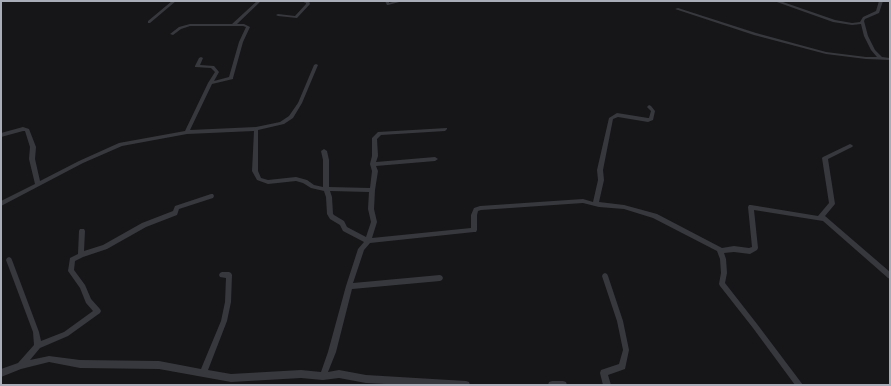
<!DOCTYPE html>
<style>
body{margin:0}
#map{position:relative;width:891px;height:386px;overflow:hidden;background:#161618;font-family:"Archivo Narrow",sans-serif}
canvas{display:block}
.frame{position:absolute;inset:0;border:2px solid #a8adb8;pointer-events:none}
</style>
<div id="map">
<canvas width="891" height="386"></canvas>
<div class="frame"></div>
</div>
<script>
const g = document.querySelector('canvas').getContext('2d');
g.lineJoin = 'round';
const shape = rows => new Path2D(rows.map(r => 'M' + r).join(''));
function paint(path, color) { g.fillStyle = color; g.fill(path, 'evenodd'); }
paint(shape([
 [172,1,176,1,150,23,148,23,148,21,172,1],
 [257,1,261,1,237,24,244,24,250,27,243,42,233,78,233,79,212,84,190,130,256,127,280,122,289,116,298,103,314,65,316,64,318,65,302,103,293,118,284,124,258,130,258,171,261,178,268,180,296,177,307,180,314,185,323,187,323,160,321,151,324,149,327,151,329,160,329,187,370,188,372,171,370,164,372,156,372,138,378,132,447,128,447,129,445,131,381,135,377,139,378,156,376,162,435,157,438,159,435,161,376,166,378,171,375,190,374,209,377,222,372,238,471,228,471,215,474,208,480,206,583,199,593,202,598,180,597,170,609,118,617,113,648,118,649,118,651,111,647,107,649,105,651,106,655,111,653,120,648,122,618,117,613,119,603,170,604,180,599,202,624,205,657,214,722,248,734,246,749,248,752,247,748,207,749,205,751,205,818,216,829,203,822,158,823,157,850,144,852,145,853,146,852,147,828,159,835,204,825,216,890,272,890,279,888,278,823,221,754,210,758,248,757,250,750,254,734,252,724,253,726,259,727,273,725,283,757,324,803,385,795,385,753,328,720,286,719,284,721,273,720,259,717,251,653,218,624,209,599,207,583,203,481,210,478,211,477,215,477,230,476,232,474,232,370,243,364,250,353,283,440,275,442,276,443,278,442,280,440,281,352,289,336,352,328,372,339,370,366,375,466,381,469,382,470,385,405,385,366,383,339,378,323,380,301,378,231,382,159,369,80,368,49,362,21,369,1,377,1,369,18,363,34,345,33,332,6,260,7,258,9,257,11,258,12,260,39,332,41,341,64,332,93,311,86,303,80,288,68,271,70,258,78,254,79,231,80,229,84,229,85,231,84,251,103,245,142,223,173,211,175,206,211,194,213,194,214,196,213,198,179,209,177,215,146,227,107,249,83,257,75,261,74,270,85,285,91,299,100,309,101,311,100,313,68,336,40,348,30,360,49,356,80,360,159,361,201,369,221,321,225,302,226,278,220,277,219,275,220,273,222,272,229,272,231,273,232,275,231,302,227,321,208,370,231,374,301,370,321,372,328,352,346,286,358,249,364,242,343,231,340,225,330,219,327,214,326,197,324,191,311,188,303,183,296,181,268,184,257,180,252,171,254,131,187,134,122,146,83,163,1,206,1,201,35,184,29,159,30,147,25,131,23,131,1,137,1,133,23,127,29,129,36,147,35,159,40,181,79,161,119,143,185,131,208,83,215,72,211,68,195,67,195,66,199,58,201,57,203,58,200,65,214,66,219,72,214,81,229,77,239,42,246,27,243,26,190,26,181,29,173,35,170,34,179,27,190,24,232,24,257,1],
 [330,191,369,192,368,209,371,222,366,237,347,227,344,221,334,215,333,214,332,197,330,191],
 [301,1,309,1,310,4,297,18,278,16,276,15,278,14,295,16,306,4,306,3,301,1],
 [385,1,389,1,389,3,396,1,403,1,388,5,387,5,385,1],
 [774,1,780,1,835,20,852,23,860,22,863,17,876,11,879,1,883,1,879,13,865,19,864,21,868,36,875,50,882,57,890,58,890,60,866,59,826,54,754,35,675,9,678,8,756,33,826,52,866,57,877,57,871,50,864,36,861,24,852,25,833,22,774,1],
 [605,273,607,274,608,276,623,321,629,350,625,369,608,375,611,385,603,385,600,373,601,370,619,364,623,350,617,321,602,276,603,274,605,273],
 [552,381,563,381,566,382,567,385,548,385,549,382,552,381]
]), '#37383d');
</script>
